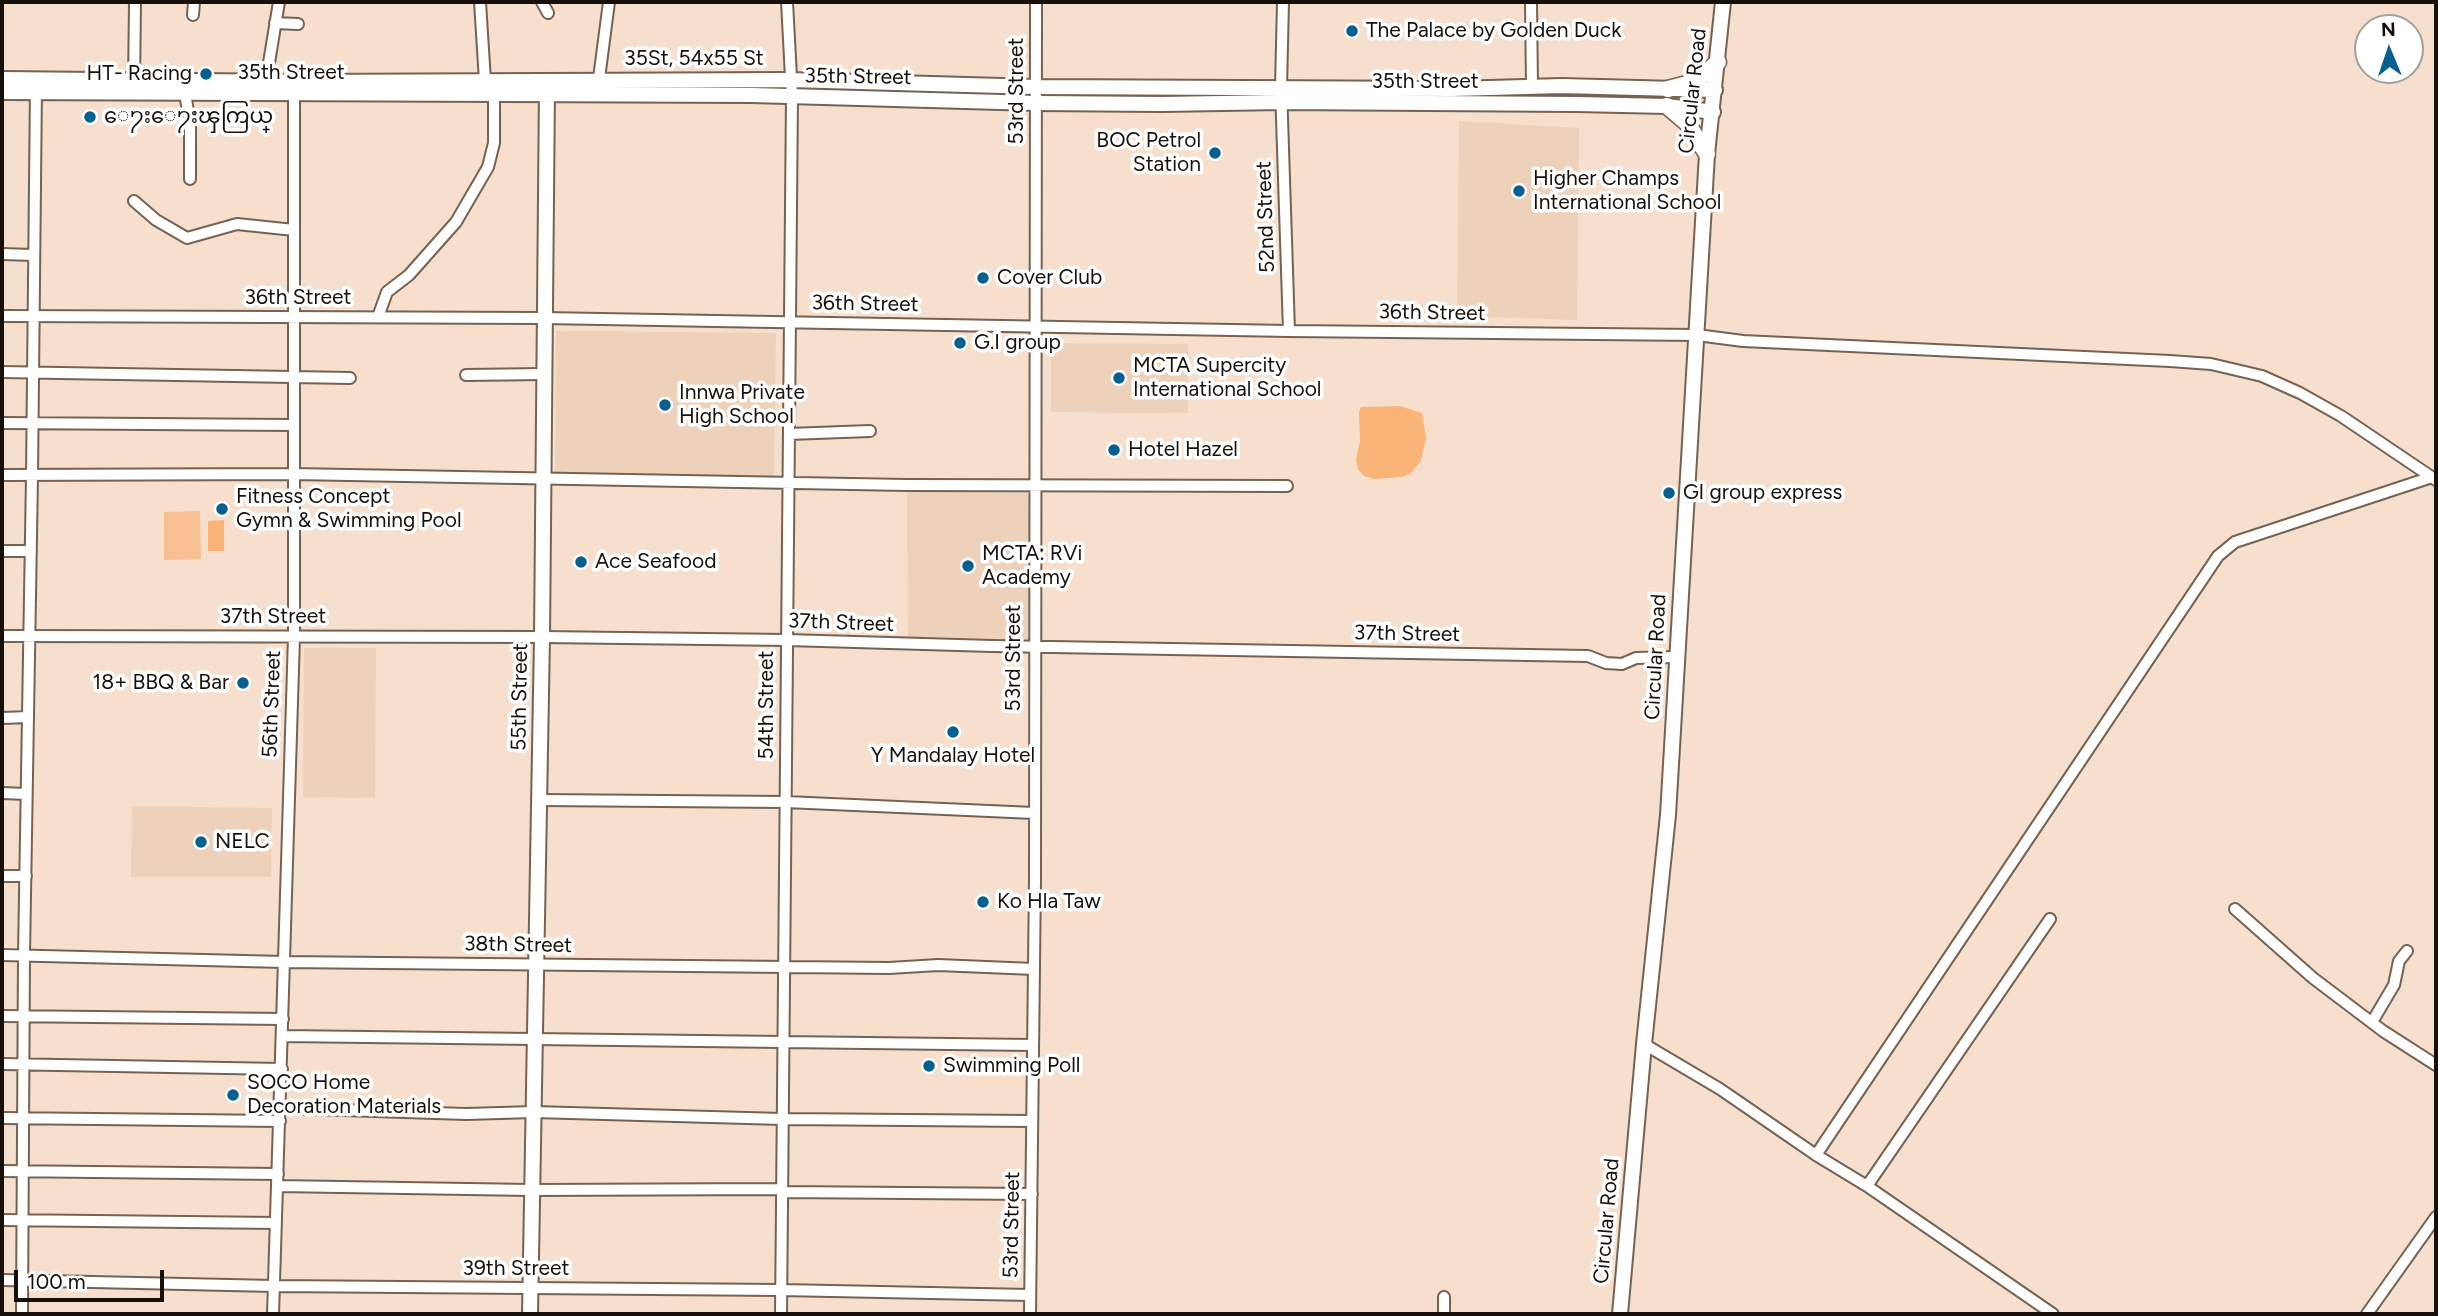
<!DOCTYPE html>
<meta charset="utf-8">
<style>
body{margin:0}
#map{position:relative;width:2438px;height:1316px;overflow:hidden;background:#f6dfcd;font-family:Figtree,sans-serif}
canvas{display:block}
.frame{position:absolute;inset:0;border:4px solid #170f09;pointer-events:none}
.north{position:absolute;left:2354px;top:14px;width:70px;height:70px;box-sizing:border-box;background:#fff;border:2px solid #a29f9d;border-radius:50%;rotate:358deg;font-size:19px;font-weight:700;line-height:28px;text-align:center;color:#170f09}
.north::after{content:'';display:block;margin:auto;width:24px;height:32px;background:#056091;clip-path:polygon(50% 0,100% 100%,50% 72%,0 100%)}
.scale{position:absolute;left:14px;top:1270px;width:150px;height:32px;box-sizing:border-box;border:4px solid #170f09;border-top:0;padding-left:9px;font-size:21px;line-height:24px;white-space:nowrap;color:#170f09;-webkit-text-stroke:5px #fff;paint-order:stroke}
</style>
<div id="map">
<canvas width="2438" height="1316"></canvas>
<div class="frame"></div>
<div class="north">N</div>
<div class="scale">100 m</div>
</div>
<script>
const g = document.querySelector('canvas').getContext('2d');
g.lineJoin = 'round';
function paint(path, color) { g.fillStyle = color; g.fill(path, 'evenodd'); }
const shape = rows => new Path2D(rows.map(r => 'M' + r).join(''));
function strokePath(path, color, width, dash) { g.strokeStyle = color; g.lineWidth = width; g.lineCap = dash ? 'butt' : 'round'; g.setLineDash(dash || []); g.stroke(path); }
function write(font, color, halo, rows, align = 'center') {
  g.font = font + ' Figtree,"Noto Sans Myanmar",sans-serif'; g.lineWidth = 7; g.setLineDash([]); g.textBaseline = 'middle'; g.strokeStyle = halo; g.fillStyle = color; for (const [text, x, y, turn = 0] of rows) {
    g.save(); g.translate(x, y); g.rotate((+turn || 0) * Math.PI / 180); g.textAlign = isNaN(turn) ? turn : align; if (halo) g.strokeText(text, 0, 0); g.fillText(text, 0, 0); g.restore();
  }
}
paint(shape([
 [1459,121,1579,128,1577,320,1457,316],
 [556,331,776,333,774,480,555,477],
 [1051,343,1188,344,1188,413,1051,412],
 [907,491,1028,493,1028,640,908,638],
 [304,648,376,648,375,798,303,797],
 [132,806,272,808,271,877,131,877]
]), '#eed1ba');
paint(shape([
 [200,511,201,559,164,560,164,512]
]), '#f7c092');
paint(shape([
 [1400,406,1422,413,1426,438,1421,461,1411,473,1402,477,1374,479,1364,476,1358,469,1356,460,1360,441,1359,412,1361,407],
 [224,520,224,551,208,551,208,521]
]), '#fab478');
const minor = shape([
 [480,2,485,81],
 [542,2,548,13],
 [1283,2,1281,88,1289,331],
 [1531,2,1532,87],
 [193,15,194,2],
 [275,23,298,24],
 [266,81,279,2],
 [134,86,135,2],
 [598,86,609,2],
 [185,94,190,122,190,179],
 [134,201,156,220,187,238,237,224,294,230],
 [2,254,33,255],
 [2,316,544,318,1289,331,1697,335,1743,341,2170,361,2211,364,2262,376,2300,393,2341,416,2436,480],
 [378,317,387,292,409,275,456,222,488,167,494,143,494,94],
 [2,372,350,378],
 [466,375,544,374],
 [2,423,293,425],
 [789,434,870,431],
 [2,475,293,474,907,485,1287,486],
 [2,551,31,551],
 [2,636,542,637,787,640,992,646,1588,656,1606,663,1622,664,1636,658,1676,657],
 [2,718,28,717],
 [2,793,26,794],
 [539,800,786,802,1034,813],
 [2,876,26,876],
 [2235,909,2313,978,2383,1031,2436,1065],
 [2,955,284,962,889,968,938,965,1034,969],
 [2,1016,283,1019],
 [2372,1022,2394,985,2399,961,2407,951],
 [283,1036,1033,1045],
 [1644,1044,1720,1089,1816,1155,1867,1186,2053,1314],
 [2,1064,282,1069],
 [281,1108,466,1114,534,1112,782,1119,1032,1121],
 [2,1118,280,1121],
 [1816,1155,2218,556,2235,542,2432,477],
 [2,1171,278,1174],
 [277,1186,531,1190,782,1189],
 [1867,1186,2050,919],
 [782,1192,1032,1194],
 [2,1220,276,1223],
 [2,1280,274,1286,781,1290,1030,1295],
 [22,1314,24,955,32,476,36,86],
 [273,1314,294,637,294,89],
 [781,1314,792,96,787,2],
 [1030,1314,1035,879,1036,2],
 [1444,1314,1444,1297],
 [2367,1314,2436,1217]
]);
const major = shape([
 [2,79,294,82,790,80,1037,87,1452,89,1562,86,1715,90],
 [2,92,752,95,1036,103,1162,104,1282,102,1576,104,1667,106,1713,112],
 [530,1314,542,637,547,87],
 [1620,1314,1644,1044,1668,815,1707,154,1723,2]
]);
const highway = shape([
 [1668,89,1687,84,1701,77,1718,62],
 [1667,106,1687,123,1707,154]
]);
strokePath(minor, '#766252', 14);
strokePath(major, '#766252', 18);
strokePath(highway, '#766252', 19);
strokePath(minor, '#fff', 10);
strokePath(major, '#fff', 14);
strokePath(highway, '#fff', 16);
for (const [x, y, r, color] of [
 [1352,31,7,"#056091"],
 [206,74,7,"#056091"],
 [90,117,7,"#056091"],
 [1215,153,7,"#056091"],
 [1519,191,7,"#056091"],
 [983,278,7,"#056091"],
 [960,343,7,"#056091"],
 [1119,378,7,"#056091"],
 [665,405,7,"#056091"],
 [1114,450,7,"#056091"],
 [1669,493,7,"#056091"],
 [222,509,7,"#056091"],
 [581,562,7,"#056091"],
 [968,566,7,"#056091"],
 [243,683,7,"#056091"],
 [953,732,7,"#056091"],
 [201,842,7,"#056091"],
 [983,902,7,"#056091"],
 [929,1066,7,"#056091"],
 [233,1095,7,"#056091"]
]) { const dot = new Path2D(); dot.arc(x, y, r, 0, 2 * Math.PI); g.fillStyle = color; g.fill(dot); strokePath(dot, '#fff', 2.5); }
write('21px', '#170f09', '#fff', [
 ["The Palace by Golden Duck",1366,31],
 ["HT- Racing",192,74,"right"],
 ["ေ႒းေ႒းၾကြယ္",104,117],
 ["BOC Petrol",1201,141,"right"],
 ["Station",1201,165,"right"],
 ["Higher Champs",1533,179],
 ["International School",1533,203],
 ["Cover Club",997,278],
 ["G.I group",974,343],
 ["MCTA Supercity",1133,366],
 ["International School",1133,390],
 ["Innwa Private",679,393],
 ["High School",679,417],
 ["Hotel Hazel",1128,450],
 ["GI group express",1683,493],
 ["Fitness Concept",236,497],
 ["Gymn & Swimming Pool",236,521],
 ["MCTA: RVi",982,554],
 ["Academy",982,578],
 ["Ace Seafood",595,562],
 ["18+ BBQ & Bar",229,683,"right"],
 ["Y Mandalay Hotel",953,756,"center"],
 ["NELC",215,842],
 ["Ko Hla Taw",997,902],
 ["Swimming Poll",943,1066],
 ["SOCO Home",247,1083],
 ["Decoration Materials",247,1107]
], 'left');
write('21px', '#170f09', '#fff', [
 ["35St, 54x55 St",694,59],
 ["35th Street",291,73],
 ["35th Street",858,77,1],
 ["35th Street",1425,82],
 ["53rd Street",1017,91,-90],
 ["Circular Road",1693,91,-84],
 ["52nd Street",1266,217,-92],
 ["36th Street",298,298],
 ["36th Street",865,304,1],
 ["36th Street",1432,313,1],
 ["37th Street",273,617],
 ["37th Street",841,623,2],
 ["37th Street",1407,634,1],
 ["Circular Road",1656,657,-87],
 ["53rd Street",1014,658,-90],
 ["55th Street",520,697,-89],
 ["56th Street",272,704,-88],
 ["54th Street",767,705,-90],
 ["38th Street",518,945,1],
 ["Circular Road",1607,1221,-85],
 ["53rd Street",1012,1225,-89],
 ["39th Street",516,1269]
]);
</script>
